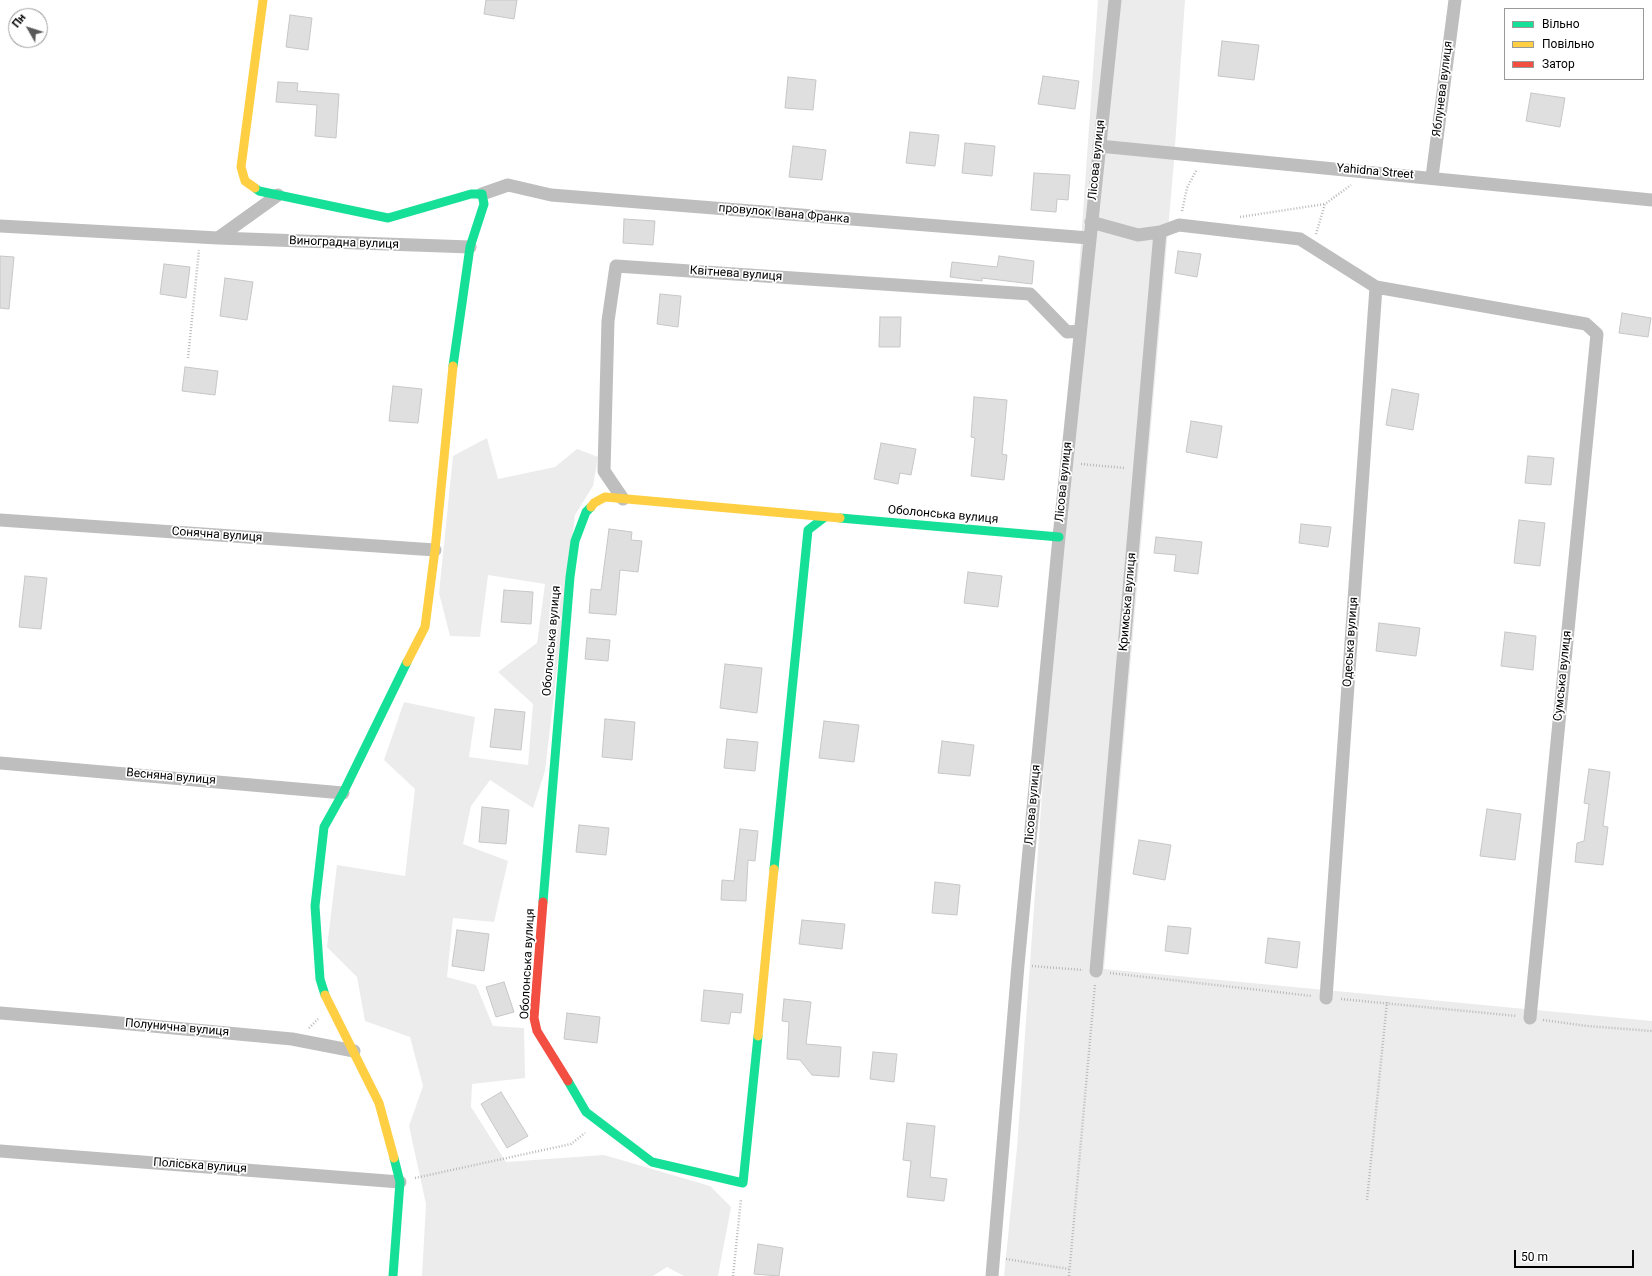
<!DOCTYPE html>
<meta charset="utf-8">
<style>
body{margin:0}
#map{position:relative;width:1652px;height:1276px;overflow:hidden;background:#fff;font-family:Roboto,sans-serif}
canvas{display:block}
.legend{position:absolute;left:1504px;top:8px;width:140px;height:72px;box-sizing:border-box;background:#fff;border:1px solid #999;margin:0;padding:5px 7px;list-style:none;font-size:12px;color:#000}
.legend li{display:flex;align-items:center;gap:8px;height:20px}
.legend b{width:20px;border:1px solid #999}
.north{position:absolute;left:8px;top:8px;width:40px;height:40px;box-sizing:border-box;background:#fff;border:1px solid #999;border-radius:50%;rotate:309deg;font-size:11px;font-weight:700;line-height:16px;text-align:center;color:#000}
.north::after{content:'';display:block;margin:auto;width:14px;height:18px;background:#595959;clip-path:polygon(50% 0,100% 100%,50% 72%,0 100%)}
.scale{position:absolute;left:1514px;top:1250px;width:120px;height:18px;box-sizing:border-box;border:2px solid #000;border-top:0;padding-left:5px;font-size:12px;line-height:14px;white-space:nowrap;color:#000;-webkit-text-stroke:3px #fff;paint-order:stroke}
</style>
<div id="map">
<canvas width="1652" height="1276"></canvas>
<ul class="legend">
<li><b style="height:5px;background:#16e098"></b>Вільно</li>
<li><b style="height:5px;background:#ffcf43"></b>Повільно</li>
<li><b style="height:5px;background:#f24e42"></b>Затор</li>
</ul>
<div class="north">Пн</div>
<div class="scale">50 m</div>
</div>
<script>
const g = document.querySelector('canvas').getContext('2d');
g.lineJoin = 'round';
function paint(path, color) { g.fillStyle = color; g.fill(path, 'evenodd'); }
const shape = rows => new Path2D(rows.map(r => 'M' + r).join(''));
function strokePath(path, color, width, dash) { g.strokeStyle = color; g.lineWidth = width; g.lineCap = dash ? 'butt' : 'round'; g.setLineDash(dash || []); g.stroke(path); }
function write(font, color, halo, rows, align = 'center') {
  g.font = font + ' Roboto,sans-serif'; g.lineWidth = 3.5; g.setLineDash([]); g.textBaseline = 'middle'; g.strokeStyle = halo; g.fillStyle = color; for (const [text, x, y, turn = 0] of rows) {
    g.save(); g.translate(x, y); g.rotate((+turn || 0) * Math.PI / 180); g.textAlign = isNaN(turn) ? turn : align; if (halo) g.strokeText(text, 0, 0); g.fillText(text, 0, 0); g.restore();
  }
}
paint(shape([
 [1098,0,1185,0,1174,161,1104,969,1652,1021,1652,1276,1004,1276,1017,1148],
 [487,438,498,479,555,467,577,449,598,457,593,486,575,515,545,771,533,808,490,780,471,806,463,844,508,861,494,922,453,918,447,977,476,985,493,1026,524,1028,525,1078,472,1084,471,1107,506,1162,604,1155,710,1186,731,1207,718,1276,684,1276,667,1267,653,1276,422,1276,426,1204,409,1126,423,1086,410,1037,365,1021,357,977,327,947,337,865,405,876,415,789,384,760,404,702,475,717,469,757,528,765,533,704,498,672,537,643,545,584,488,575,480,637,450,636,439,593,453,456]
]), '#ececec');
const building = shape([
 [486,0,517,0,514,19,484,14,486,0],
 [290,15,312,18,308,50,286,47,290,15],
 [1222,41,1259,45,1254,80,1218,76,1222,41],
 [1043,76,1079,81,1075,109,1038,104,1043,76],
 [788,77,816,80,813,110,785,108,788,77],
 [278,82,298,83,297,91,339,94,336,138,315,136,317,105,276,102,278,82],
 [1531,93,1565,98,1560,127,1526,121,1531,93],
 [910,132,939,135,935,166,906,163,910,132],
 [965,143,995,146,992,176,962,173,965,143],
 [793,146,826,150,822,180,789,177,793,146],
 [1034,173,1070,175,1068,200,1057,199,1056,212,1031,210,1034,173],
 [624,219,655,221,653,245,623,243,624,219],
 [1178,251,1201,254,1197,277,1175,273,1178,251],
 [0,256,14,257,9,309,0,308,0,256],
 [999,256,1034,261,1032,284,982,278,982,281,950,277,952,262,997,267,999,256],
 [164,264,190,267,186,298,160,294,164,264],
 [225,278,253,282,247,320,220,316,225,278],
 [660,294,681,296,678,327,657,324,660,294],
 [1622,313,1651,318,1648,337,1619,333,1622,313],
 [880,317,901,317,900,347,879,347,880,317],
 [185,367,218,371,215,395,182,391,185,367],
 [393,386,422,389,418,423,389,421,393,386],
 [1392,389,1419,394,1413,430,1386,425,1392,389],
 [974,397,1007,400,1002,454,1007,455,1004,480,971,476,975,438,971,437,974,397],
 [1191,421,1222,426,1217,458,1186,452,1191,421],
 [881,443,916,449,911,475,900,473,898,484,874,479,881,443],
 [1528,456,1554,458,1551,485,1525,483,1528,456],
 [1519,520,1545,523,1540,566,1514,563,1519,520],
 [1301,524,1331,527,1328,547,1299,543,1301,524],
 [609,529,632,532,631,540,642,541,638,572,620,570,616,615,589,613,591,589,601,590,609,529],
 [1156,537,1202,542,1198,574,1174,571,1176,555,1154,553,1156,537],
 [968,572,1002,576,998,607,964,603,968,572],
 [25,576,47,578,41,629,19,627,25,576],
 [504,590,533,592,531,624,501,622,504,590],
 [1379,623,1420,628,1416,656,1376,651,1379,623],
 [1505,632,1536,636,1533,670,1501,666,1505,632],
 [587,638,610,640,608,661,585,659,587,638],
 [725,664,762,668,757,713,720,708,725,664],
 [495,709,525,712,521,750,490,747,495,709],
 [605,719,635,722,632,760,602,757,605,719],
 [824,721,859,725,854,762,819,758,824,721],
 [727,739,758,742,755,771,724,768,727,739],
 [942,741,974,745,970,776,938,773,942,741],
 [1589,769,1610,772,1603,826,1608,827,1603,865,1575,862,1577,843,1584,841,1589,804,1584,803,1589,769],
 [482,807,509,810,506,844,479,842,482,807],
 [1487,809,1521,814,1515,860,1480,856,1487,809],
 [579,825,609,828,606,855,576,852,579,825],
 [740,829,758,831,755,861,748,860,746,901,721,900,722,880,734,881,740,829],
 [1139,840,1171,845,1165,880,1133,874,1139,840],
 [935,882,960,885,957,915,932,913,935,882],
 [802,920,845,924,842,949,799,944,802,920],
 [1168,926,1191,928,1188,954,1165,951,1168,926],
 [457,930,489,934,484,971,452,966,457,930],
 [1268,938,1300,942,1297,968,1265,963,1268,938],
 [504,982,514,1012,496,1017,486,987,504,982],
 [704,990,743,994,741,1013,731,1012,729,1024,701,1021,704,990],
 [784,999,811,1002,806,1044,841,1047,839,1077,812,1075,800,1060,787,1059,789,1022,782,1021,784,999],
 [567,1013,600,1017,597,1043,564,1039,567,1013],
 [873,1052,897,1054,894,1082,870,1079,873,1052],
 [501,1092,528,1136,507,1148,481,1104,501,1092],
 [907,1123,935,1126,930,1177,947,1179,944,1201,907,1197,911,1161,903,1160,907,1123],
 [758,1244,783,1248,779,1276,754,1274,758,1244]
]);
paint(building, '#dfdfdf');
strokePath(building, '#c7c7c7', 1);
strokePath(shape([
 [1182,211,1187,188,1197,169],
 [1240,217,1325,204],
 [1316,234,1325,204,1351,185],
 [188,358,199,250],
 [1081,464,1125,468],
 [1032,966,1083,970],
 [1110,973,1312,996],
 [1341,999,1517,1016],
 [1543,1020,1587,1026,1652,1031],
 [309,1028,318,1019],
 [415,1178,571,1144,585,1133],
 [1367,1200,1387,1002],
 [1006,1259,1069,1269],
 [733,1276,741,1199],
 [1069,1276,1095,984]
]), '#b9b9b9', 2.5, [1, 2]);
strokePath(shape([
 [1099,146,1652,200],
 [1432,177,1455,0],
 [482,194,508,185,551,195,1089,238],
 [1091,222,1138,235,1160,232,1179,225,1300,239,1376,287,1586,324,1597,334,1530,1018],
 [0,226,218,238,278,195],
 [218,238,470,247],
 [623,499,604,471,608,321,616,266,1030,294,1067,332,1080,331],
 [0,520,435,550],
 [0,763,343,793],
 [1096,971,1160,232],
 [1326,998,1376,287],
 [0,1013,98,1021,292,1039,354,1051],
 [0,1151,400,1182],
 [992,1276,1018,965,1059,537,1115,0]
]), '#bebebe', 13);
strokePath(shape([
 [255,188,259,191,388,218,471,194,482,194,484,204,470,247,453,366],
 [840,518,1059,537],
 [774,869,808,530,825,517],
 [543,902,570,577,575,541,586,512,591,507],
 [325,995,320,979,315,906,324,827,343,793,407,662],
 [568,1081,586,1112,652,1162,743,1183,758,1036],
 [393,1276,400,1182,394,1158]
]), '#16e098', 9);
strokePath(shape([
 [255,188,245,181,241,167,263,0],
 [591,507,594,503,605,497,840,518],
 [407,662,425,627,435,550,453,366],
 [325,995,379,1103,394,1158],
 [758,1036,774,869]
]), '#ffcf43', 9);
strokePath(shape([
 [543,902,534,1018,537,1031,568,1081]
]), '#f24e42', 9);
write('12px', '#000', '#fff', [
 ["Яблунева вулиця",1443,89,-83],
 ["Лісова вулиця",1097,160,-84],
 ["Yahidna Street",1375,172,5],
 ["провулок Івана Франка",784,214,5],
 ["Виноградна вулиця",344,243,2],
 ["Квітнева вулиця",736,274,4],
 ["Лісова вулиця",1064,482,-84],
 ["Оболонська вулиця",943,515,5],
 ["Сонячна вулиця",217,535,4],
 ["Кримська вулиця",1128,602,-85],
 ["Оболонська вулиця",552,641,-85],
 ["Одеська вулиця",1351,642,-86],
 ["Сумська вулиця",1563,676,-84],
 ["Весняна вулиця",171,777,5],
 ["Лісова вулиця",1033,805,-85],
 ["Оболонська вулиця",528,964,-87],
 ["Полунична вулиця",177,1028,5],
 ["Поліська вулиця",200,1166,4]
]);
</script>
